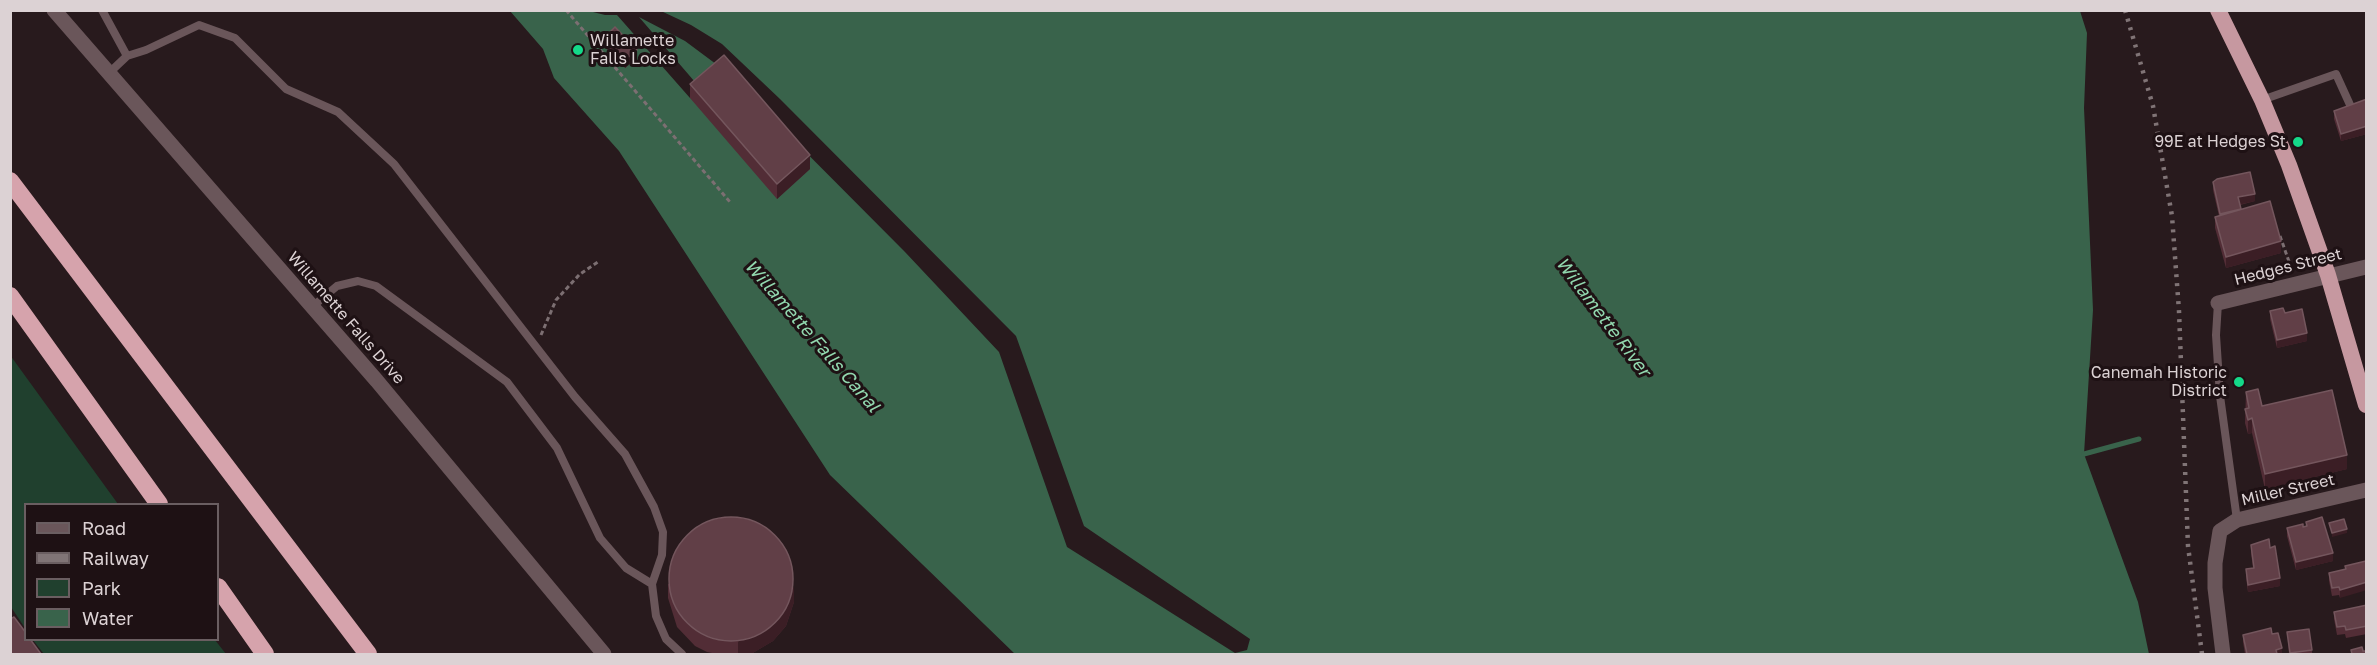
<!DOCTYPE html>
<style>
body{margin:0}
#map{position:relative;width:2377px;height:665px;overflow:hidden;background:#281a1d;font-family:"Golos Text",sans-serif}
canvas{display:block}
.frame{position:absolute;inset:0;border:12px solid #dcd2d4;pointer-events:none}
.legend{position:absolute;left:24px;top:503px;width:195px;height:138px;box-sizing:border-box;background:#1e1114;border:2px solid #6a5e61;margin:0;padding:8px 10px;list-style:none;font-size:18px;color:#dcd2d4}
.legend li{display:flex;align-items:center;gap:12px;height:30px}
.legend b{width:30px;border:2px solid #6a5e61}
</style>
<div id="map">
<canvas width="2377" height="665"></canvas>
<div class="frame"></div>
<ul class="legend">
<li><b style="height:8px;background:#6a565a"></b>Road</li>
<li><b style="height:8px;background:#807476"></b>Railway</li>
<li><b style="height:16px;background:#20402e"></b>Park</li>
<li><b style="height:16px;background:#39634b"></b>Water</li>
</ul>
</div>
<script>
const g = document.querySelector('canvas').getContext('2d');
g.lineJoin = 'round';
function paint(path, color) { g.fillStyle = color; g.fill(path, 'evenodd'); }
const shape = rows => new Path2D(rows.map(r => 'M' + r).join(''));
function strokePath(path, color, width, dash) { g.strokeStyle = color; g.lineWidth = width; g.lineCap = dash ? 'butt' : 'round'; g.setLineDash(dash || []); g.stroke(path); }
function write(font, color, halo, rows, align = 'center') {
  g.font = font + ' "Golos Text",sans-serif'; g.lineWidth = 6; g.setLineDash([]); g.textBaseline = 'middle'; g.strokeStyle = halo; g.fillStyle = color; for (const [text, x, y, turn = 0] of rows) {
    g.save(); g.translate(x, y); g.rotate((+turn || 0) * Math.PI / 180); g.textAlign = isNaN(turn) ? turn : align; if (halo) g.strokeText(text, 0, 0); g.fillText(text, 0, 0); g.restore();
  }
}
paint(shape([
 [10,355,118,504,26,504,25,628,11,607],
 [33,640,215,640,226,654,44,654]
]), '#20402e');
paint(shape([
 [510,11,2080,11,2087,33,2084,108,2093,310,2084,454,2138,602,2149,654,1015,654,830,475,619,151,554,78,543,49]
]), '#39634b');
paint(shape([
 [589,11,661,11,691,25,722,44,780,99,1016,336,1084,526,1250,639,1247,650,1235,653,1067,547,999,352,905,252,724,70,685,41,639,17,701,89,690,98,617,15,605,15]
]), '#281a1d');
strokePath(shape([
 [2084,454,2139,439]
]), '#39634b', 5);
strokePath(shape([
 [566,10,730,202],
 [2280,236,2292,270],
 [541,335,556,300,580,274,598,262]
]), '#7c6f72', 3, [4.5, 3]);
strokePath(shape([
 [102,10,127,56,109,73],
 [127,56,146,50,199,25,235,38,286,89,338,112,394,164,575,397,625,454,654,507,663,532,662,555,652,584,656,616,666,639,682,654],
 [2262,100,2336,74,2351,107],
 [2218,303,2216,335,2220,396,2237,520],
 [312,307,337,286,358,281,376,286,507,382,557,448,600,538,626,568,652,584]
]), '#6a565a', 8);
strokePath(shape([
 [2218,303,2366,267],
 [2223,654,2215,588,2215,563,2220,531,2237,520,2366,490]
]), '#6a565a', 15);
strokePath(shape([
 [54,10,377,381,604,654]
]), '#6a565a', 15);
strokePath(shape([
 [2218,10,2262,100,2289,165,2328,275,2366,405]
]), '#c698a0', 16);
strokePath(shape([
 [10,181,368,654],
 [10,296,159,504],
 [218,587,265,654]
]), '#d6a3ac', 18);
strokePath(shape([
 [2125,10,2153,106,2172,216,2179,311,2188,546,2202,654]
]), '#807476', 4.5, [3, 6]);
paint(shape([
 [604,38,637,58,625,68,604,46],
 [690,84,810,169,777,199,690,98],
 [2367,99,2367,134,2341,141,2334,119,2334,111],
 [2213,182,2255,201,2240,205,2241,210,2281,253,2226,268,2215,228,2215,217,2219,216,2213,190],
 [2270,311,2285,313,2307,341,2277,348,2270,319],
 [2246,392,2262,406,2347,469,2265,489,2252,433,2248,434,2245,423],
 [2306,522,2333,561,2296,570,2287,536,2287,528,2303,527,2306,526],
 [2251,545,2270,548,2280,586,2248,592,2246,577,2246,569,2253,568,2251,553],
 [2366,561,2340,598,2339,595,2332,596,2329,581,2329,573,2345,569,2345,566],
 [668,584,794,602,786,626,773,641,751,654,717,654,707,652,695,646,677,627,668,598],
 [2367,605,2367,634,2346,638,2345,634,2337,635,2334,619,2334,612],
 [2287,632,2312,650,2312,654,2289,654],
 [2272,634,2282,654,2245,654,2243,642,2243,635]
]), '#522d36');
paint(shape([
 [637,50,637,58,625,68,625,60],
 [2367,126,2367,134,2341,141,2341,134],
 [810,155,810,169,777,199,777,184],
 [2255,194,2255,201,2238,205,2238,197],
 [2281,241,2281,253,2226,268,2226,257],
 [2307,333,2307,341,2277,348,2277,340],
 [2252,418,2252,433,2248,434,2248,420],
 [2347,455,2347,469,2265,489,2265,474],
 [2347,529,2347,533,2332,537,2332,533],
 [2333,553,2333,561,2296,570,2296,562],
 [2280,578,2280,586,2248,592,2248,585],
 [2367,582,2367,590,2340,598,2340,590],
 [794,587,794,602,786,626,773,641,751,654,738,654,738,642],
 [2282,648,2282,654,2276,654,2276,650]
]), '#3b1e25');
const building = shape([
 [615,27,637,50,625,60,604,38,615,27],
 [724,55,810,155,777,184,690,84,724,55],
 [2367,99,2367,126,2341,134,2334,111,2367,99],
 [2250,172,2255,194,2238,197,2241,209,2220,214,2213,182,2217,179,2250,172],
 [2270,201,2281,241,2226,257,2215,217,2270,201],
 [2283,308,2285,313,2302,309,2307,333,2277,340,2270,311,2283,308],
 [2258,389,2262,406,2332,390,2347,455,2265,474,2252,418,2248,420,2245,409,2249,408,2246,392,2258,389],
 '669 579a62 62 0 1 1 124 0a62 62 0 1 1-124 0Z',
 [2322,517,2333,553,2296,562,2287,528,2303,524,2303,527,2307,526,2306,522,2322,517],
 [2344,519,2347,529,2332,533,2329,523,2344,519],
 [2269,539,2270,548,2275,546,2280,578,2248,585,2246,569,2254,568,2251,545,2269,539],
 [2366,561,2367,582,2340,590,2339,587,2332,588,2329,573,2346,569,2345,566,2366,561],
 [2367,605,2367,626,2346,630,2345,626,2337,627,2334,612,2367,605],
 [14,617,26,633,26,639,30,639,41,654,10,654,10,619,14,617],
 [2271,628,2272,634,2278,633,2282,648,2276,650,2277,654,2247,654,2243,635,2271,628],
 [2309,629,2312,650,2290,653,2287,632,2309,629],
 [2362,647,2363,651,2367,651,2367,654,2352,654,2351,650,2362,647]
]);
paint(building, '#613f47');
strokePath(building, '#74565d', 1.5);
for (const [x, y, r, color] of [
 [578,50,6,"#14d989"],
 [2298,142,6,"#14d989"],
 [2239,382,6,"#14d989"]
]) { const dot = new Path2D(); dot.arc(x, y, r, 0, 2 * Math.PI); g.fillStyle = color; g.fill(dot); strokePath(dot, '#1e1114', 2); }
write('16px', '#dcd2d4', '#1e1114', [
 ["Willamette",590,41,"left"],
 ["Falls Locks",590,59,"left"],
 ["99E at Hedges St",2286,142],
 ["Canemah Historic",2227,373],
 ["District",2227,391]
], 'right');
write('16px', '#dcd2d4', '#1e1114', [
 ["Hedges Street",2288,267,-14],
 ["Willamette Falls Drive",346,318,49],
 ["Miller Street",2288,490,-13]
]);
write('italic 18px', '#91d7ae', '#1e1114', [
 ["Willamette River",1603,317,53],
 ["Willamette Falls Canal",812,336,49]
]);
</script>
